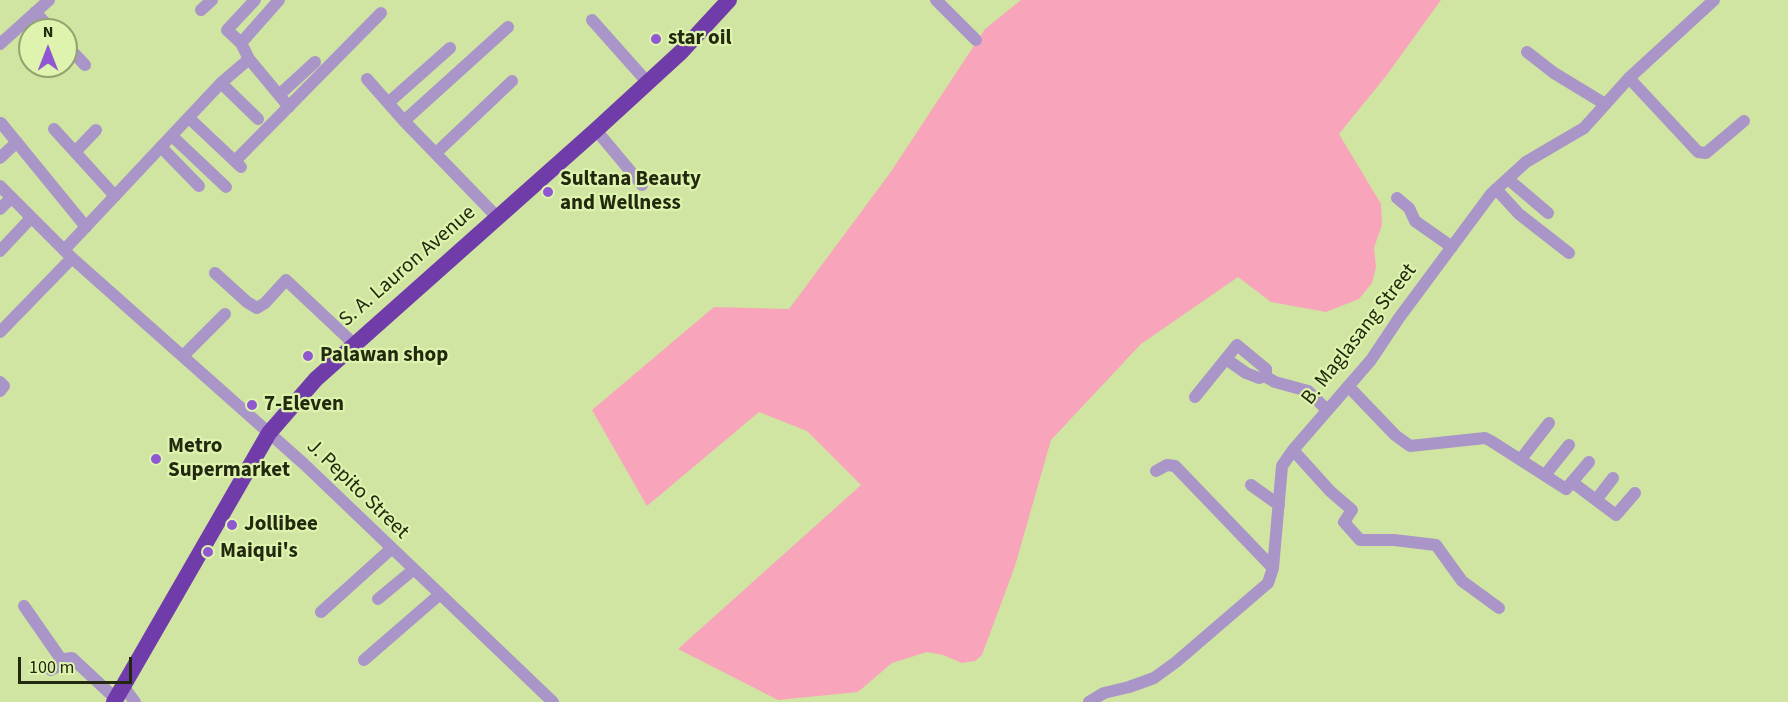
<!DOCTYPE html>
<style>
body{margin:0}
#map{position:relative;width:1788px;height:702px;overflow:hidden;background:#d0e5a1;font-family:"Source Sans 3",sans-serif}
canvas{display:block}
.north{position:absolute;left:18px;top:18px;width:60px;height:60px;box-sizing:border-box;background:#ddf3ae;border:2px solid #92a26e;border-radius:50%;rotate:0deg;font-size:16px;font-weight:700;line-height:24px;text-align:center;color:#22290e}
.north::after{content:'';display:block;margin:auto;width:21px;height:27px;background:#8f58d0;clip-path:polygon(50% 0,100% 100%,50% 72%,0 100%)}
.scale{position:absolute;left:18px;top:657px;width:114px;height:27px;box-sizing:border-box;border:3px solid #22290e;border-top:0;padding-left:8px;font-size:18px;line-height:21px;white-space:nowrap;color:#22290e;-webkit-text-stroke:4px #ddf3ae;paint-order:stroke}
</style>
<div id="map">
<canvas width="1788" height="702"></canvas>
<div class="north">N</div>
<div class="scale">100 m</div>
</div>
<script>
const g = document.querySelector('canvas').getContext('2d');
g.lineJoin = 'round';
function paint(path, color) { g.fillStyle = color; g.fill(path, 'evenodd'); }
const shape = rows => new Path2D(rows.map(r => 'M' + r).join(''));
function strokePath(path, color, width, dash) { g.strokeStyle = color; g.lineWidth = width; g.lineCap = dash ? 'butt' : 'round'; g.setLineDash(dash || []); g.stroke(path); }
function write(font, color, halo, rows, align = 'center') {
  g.font = font + ' "Source Sans 3",sans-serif'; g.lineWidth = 4.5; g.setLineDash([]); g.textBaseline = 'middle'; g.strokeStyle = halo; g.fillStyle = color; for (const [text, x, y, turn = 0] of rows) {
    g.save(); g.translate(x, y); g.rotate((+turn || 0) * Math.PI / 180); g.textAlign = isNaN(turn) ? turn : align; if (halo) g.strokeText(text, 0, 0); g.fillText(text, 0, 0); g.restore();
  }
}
paint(shape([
 [1021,0,1441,0,1386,76,1339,134,1381,204,1382,225,1374,248,1376,267,1372,283,1359,299,1326,312,1271,302,1238,277,1141,344,1051,440,1015,566,982,655,975,661,962,663,943,655,927,652,892,663,858,692,778,700,678,649,861,485,807,431,759,412,647,506,592,410,714,307,789,309,890,173,985,29]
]), '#f8a5bb');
strokePath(shape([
 [255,0,227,30,241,43,249,59,289,107],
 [936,0,976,40],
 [201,10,212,0],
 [35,12,52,30],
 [592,20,648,83],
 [241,43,279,0],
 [0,44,49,0],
 [66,45,85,65],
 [1527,52,1554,73,1605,104],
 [1629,78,1698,152,1706,153,1744,121],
 [367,79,404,121,498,218],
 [221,83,258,119],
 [279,95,315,62],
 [388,103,450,48],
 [189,118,241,167],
 [404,121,508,27],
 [1,123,86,227],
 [54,129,115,196],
 [596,130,642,185],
 [172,136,226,187],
 [161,147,199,186],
 [75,152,96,130],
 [436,153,512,81],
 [0,158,17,142],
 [235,161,381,13],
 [1508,179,1548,213],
 [0,186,72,258,304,464,553,702],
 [1496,189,1519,214,1569,253],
 [1397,198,1409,208,1415,221,1452,247],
 [0,209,11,198],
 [65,249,221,83,249,59],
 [0,251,31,218],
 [215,273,247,302,257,308,265,303,286,280,354,344],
 [0,332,72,258],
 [183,356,225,314],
 [1226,359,1246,373,1259,378,1266,376],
 [0,382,4,386,0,391],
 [1348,386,1395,435,1410,446,1485,438,1491,441,1566,489,1589,462],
 [1195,397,1237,345,1266,369,1266,376,1268,378,1275,382,1308,391,1327,410],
 [1293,450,1330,491,1352,510,1344,522,1360,540,1394,540,1436,545,1462,581,1499,608],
 [1521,459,1549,423],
 [1156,471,1167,465,1175,466,1273,568],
 [1545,475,1569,445],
 [1572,482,1616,515,1635,493],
 [1251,485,1279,505],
 [1596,500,1613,478],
 [378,599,413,570],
 [24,606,63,662],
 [321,612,391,549],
 [364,660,439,595],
 [51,670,59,666,65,659,72,658,116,699],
 [123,686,135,702],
 [1089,702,1104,693,1129,687,1154,678,1176,662,1268,583,1273,568,1282,466,1293,450,1371,360,1399,318,1491,194,1526,162,1584,128,1629,78,1714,0]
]), '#a995c8', 12);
strokePath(shape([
 [114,702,269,433,316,379,596,130,681,52,729,0]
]), '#703caa', 16);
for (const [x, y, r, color] of [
 [656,39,6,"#8f58d0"],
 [548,192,6,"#8f58d0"],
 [308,356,6,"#8f58d0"],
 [252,405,6,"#8f58d0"],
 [156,459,6,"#8f58d0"],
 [232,525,6,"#8f58d0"],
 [208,552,6,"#8f58d0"]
]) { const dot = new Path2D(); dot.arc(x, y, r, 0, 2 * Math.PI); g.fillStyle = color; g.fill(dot); strokePath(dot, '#ddf3ae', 2); }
write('bold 21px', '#22290e', '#ddf3ae', [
 ["star oil",668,39],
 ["Sultana Beauty",560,180],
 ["and Wellness",560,204],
 ["Palawan shop",320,356],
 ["7-Eleven",264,405],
 ["Metro",168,447],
 ["Supermarket",168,471],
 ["Jollibee",244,525],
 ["Maiqui's",220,552]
], 'left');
write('21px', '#22290e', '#ddf3ae', [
 ["S. A. Lauron Avenue",408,267,-41],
 ["B. Maglasang Street",1360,335,-52],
 ["J. Pepito Street",357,490,44]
]);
</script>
